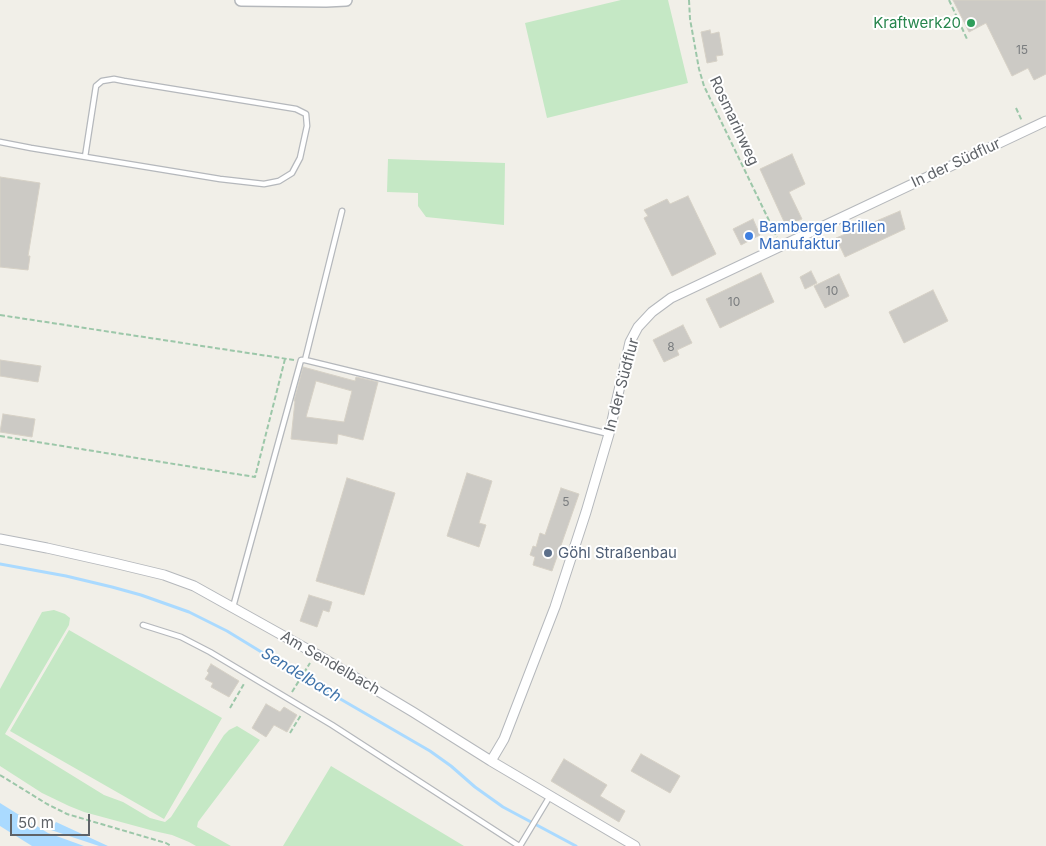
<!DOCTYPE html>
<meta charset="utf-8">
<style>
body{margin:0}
#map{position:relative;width:1046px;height:846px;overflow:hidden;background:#f1efe8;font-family:Inter,sans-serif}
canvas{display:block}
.scale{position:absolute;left:10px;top:814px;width:80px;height:22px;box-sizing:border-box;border:2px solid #5f6368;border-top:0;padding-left:6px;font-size:15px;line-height:18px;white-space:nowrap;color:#5f6368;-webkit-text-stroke:4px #fff;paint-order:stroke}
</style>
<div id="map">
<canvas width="1046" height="846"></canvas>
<div class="scale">50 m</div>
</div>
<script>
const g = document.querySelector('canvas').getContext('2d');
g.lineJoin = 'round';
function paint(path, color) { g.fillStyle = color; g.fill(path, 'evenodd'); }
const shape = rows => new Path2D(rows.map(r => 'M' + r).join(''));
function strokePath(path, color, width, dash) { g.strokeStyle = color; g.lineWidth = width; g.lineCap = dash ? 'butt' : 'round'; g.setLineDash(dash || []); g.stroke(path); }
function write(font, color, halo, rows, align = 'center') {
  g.font = font + ' Inter,sans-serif'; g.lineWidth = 4; g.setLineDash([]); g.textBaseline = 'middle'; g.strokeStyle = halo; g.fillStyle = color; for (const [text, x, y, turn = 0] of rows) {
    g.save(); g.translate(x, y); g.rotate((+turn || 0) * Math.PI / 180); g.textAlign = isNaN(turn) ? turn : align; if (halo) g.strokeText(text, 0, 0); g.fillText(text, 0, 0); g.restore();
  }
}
paint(shape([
 [621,0,668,0,688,83,547,118,525,23],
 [388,159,505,163,504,225,426,217,418,206,418,193,387,192],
 [54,610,65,614,70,618,69,625,5,734,104,795,123,802,150,818,165,822,171,817,224,735,229,730,237,726,260,740,198,822,197,827,231,846,196,846,189,842,172,835,154,831,84,812,69,806,42,793,0,766,0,689,42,612],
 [69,630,222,718,164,819,10,731],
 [331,766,464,846,283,846]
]), '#c5e8c5');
paint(shape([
 [0,803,48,833,84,846,32,846,0,826],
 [56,822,108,846,99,846,51,830]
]), '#aadaff');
strokePath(shape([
 [0,564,66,576,112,587,141,595,189,612,227,631,299,675,430,751,451,766,475,787,503,807,576,846]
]), '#aadaff', 3);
const building = shape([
 [953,0,1046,0,1046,74,1034,80,1028,68,1012,76,986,23,969,32,953,0],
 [710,30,711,34,719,32,723,55,716,56,717,61,707,63,701,32,710,30],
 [792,154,805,184,789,192,802,219,786,226,760,169,792,154],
 [0,177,40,183,28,256,30,256,28,270,0,267,0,177],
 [688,196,716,254,672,276,644,218,648,216,644,210,667,199,670,204,688,196],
 [900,211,905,229,845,257,836,238,900,211],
 [753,219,760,235,741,245,733,229,753,219],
 [811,271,817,283,805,289,800,277,811,271],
 [761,273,774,302,720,328,706,299,761,273],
 [839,274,849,296,825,308,814,286,839,274],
 [933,290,948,321,904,343,889,312,933,290],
 [683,325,692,343,677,350,679,355,664,362,653,340,683,325],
 [0,360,41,366,38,382,0,376,0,360],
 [303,367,355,381,356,377,378,382,363,440,338,434,337,444,291,439,295,401,294,401,303,367],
 [316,381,352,391,344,422,306,417,316,381],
 [3,414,35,419,32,437,0,432,3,414],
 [467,473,492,481,479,523,486,525,479,547,447,536,467,473],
 [347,478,395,493,364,595,316,581,347,478],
 [561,488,579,494,552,571,533,565,535,557,530,555,533,546,536,547,540,533,545,535,561,488],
 [309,595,332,602,329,612,323,610,317,627,300,621,309,595],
 [211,664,239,681,229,697,211,687,213,683,205,679,209,673,207,671,211,664],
 [266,704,280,712,284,707,297,715,287,732,274,725,266,737,252,728,266,704],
 [641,754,680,776,670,793,631,771,641,754],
 [564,759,607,785,600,796,625,811,619,822,551,781,564,759]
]);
paint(building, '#cccac5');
strokePath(building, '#d6d1c6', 1);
const service = shape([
 [0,142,31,148,220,179,264,184,279,181,292,173,300,158,307,126,306,114,296,109,124,81,114,79,102,81,96,86,85,157],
 [342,211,305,360,609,434],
 [233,607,301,360,305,360],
 [143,625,181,637,210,652,332,725,519,846],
 [520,846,550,796]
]);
const minor = shape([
 [0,539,47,548,114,563,164,575,194,586,316,654,413,712,491,761,635,846],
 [491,761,504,739,555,607,586,512,609,434,630,342,638,327,652,312,671,298,1046,121]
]);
const tertiary = shape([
 [241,0,326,1,346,0]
]);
strokePath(service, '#b5b8bc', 7);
strokePath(minor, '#b5b8bc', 11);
strokePath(tertiary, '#b5b8bc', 14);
strokePath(shape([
 [689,0,690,19,699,69,704,86,777,237],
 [949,0,967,39],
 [1016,108,1022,121],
 [0,315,294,360],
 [0,436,255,477,285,359],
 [292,692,310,663],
 [230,708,245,682],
 [290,733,301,715],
 [0,775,47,804,67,814,166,843,171,846]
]), '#9cc7a9', 2, [5, 2.5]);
strokePath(service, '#fff', 4.5);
strokePath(minor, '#fff', 9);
strokePath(tertiary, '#fff', 11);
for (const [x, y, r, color] of [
 [971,23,5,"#2e9e5b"],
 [749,236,5,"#3f7fe0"],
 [548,553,5,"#5c6f8a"]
]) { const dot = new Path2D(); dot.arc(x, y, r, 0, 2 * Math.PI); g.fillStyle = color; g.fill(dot); strokePath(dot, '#fff', 2); }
write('12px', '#7a7d7f', null, [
 ["15",1022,50],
 ["10",832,291],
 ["10",734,302],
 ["8",671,347],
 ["5",566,502]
]);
write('15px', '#27864d', '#fff', [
 ["Kraftwerk20",961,23]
], 'right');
write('15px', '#5f6368', '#fff', [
 ["Rosmarinweg",734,121,65],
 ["In der Südflur",956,163,-25],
 ["In der Südflur",622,385,-75],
 ["Am Sendelbach",330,663,30]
]);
write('15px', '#366cbe', '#fff', [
 ["Bamberger Brillen",759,227],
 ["Manufaktur",759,244]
], 'left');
write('15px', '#4e5e75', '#fff', [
 ["Göhl Straßenbau",558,553]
], 'left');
write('italic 16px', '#4174aa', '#fff', [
 ["Sendelbach",301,675,31]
]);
</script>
